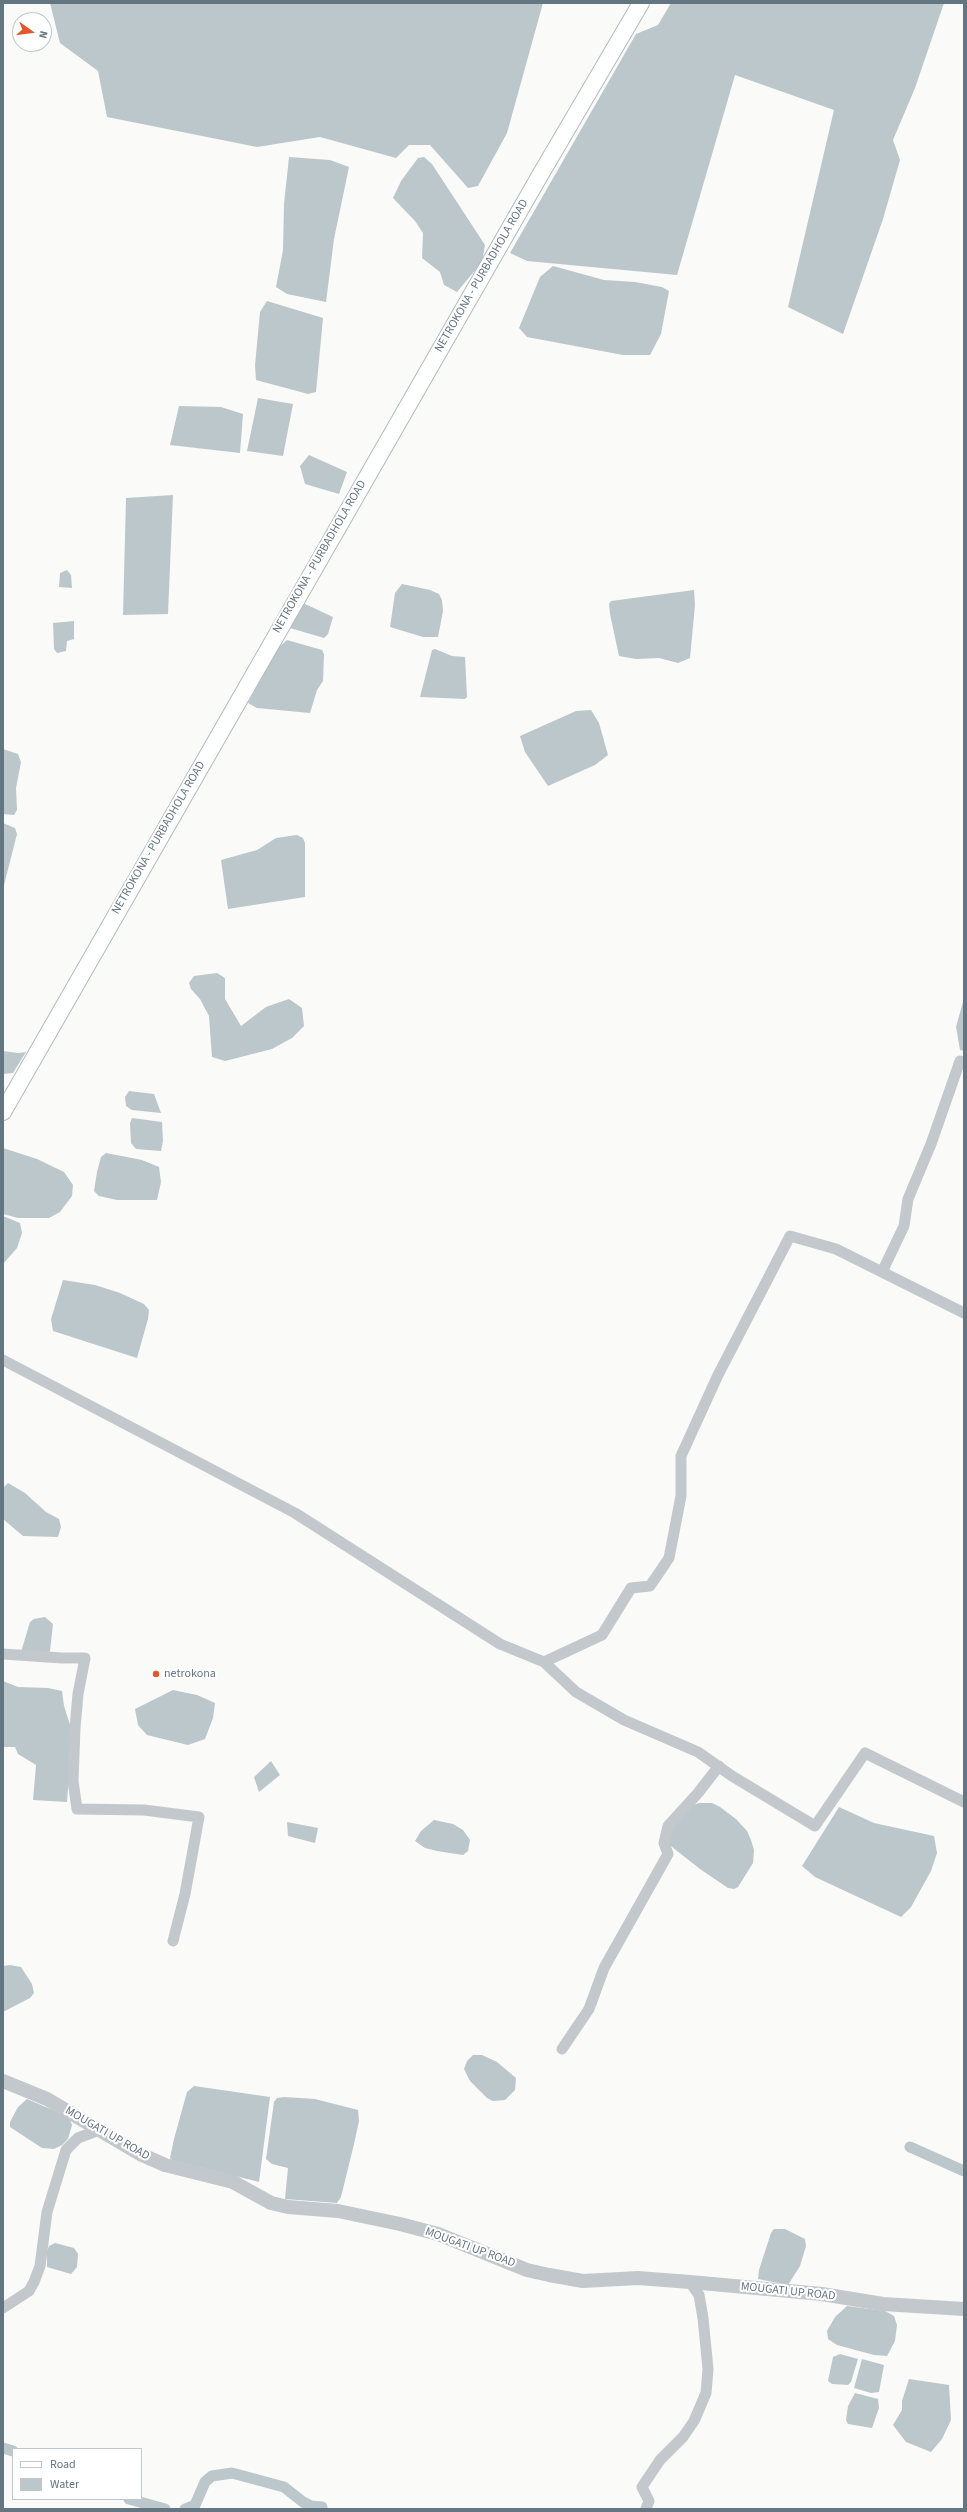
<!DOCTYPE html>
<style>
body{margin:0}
#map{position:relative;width:967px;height:2512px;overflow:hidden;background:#fafaf8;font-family:"Source Sans 3",sans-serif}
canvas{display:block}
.frame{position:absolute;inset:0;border:4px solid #657683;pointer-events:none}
.legend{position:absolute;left:12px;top:2448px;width:130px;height:52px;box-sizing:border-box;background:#fff;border:1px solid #c1c8cd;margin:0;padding:5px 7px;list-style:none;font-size:12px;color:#657683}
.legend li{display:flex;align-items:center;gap:8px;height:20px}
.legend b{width:20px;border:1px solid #c1c8cd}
.north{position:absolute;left:12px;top:12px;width:40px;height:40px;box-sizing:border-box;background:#fff;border:1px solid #c1c8cd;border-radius:50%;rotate:104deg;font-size:11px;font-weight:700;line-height:16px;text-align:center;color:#657683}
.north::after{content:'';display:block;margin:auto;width:14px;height:18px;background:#e4572e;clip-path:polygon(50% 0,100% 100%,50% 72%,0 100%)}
</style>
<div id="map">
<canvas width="967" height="2512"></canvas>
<div class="frame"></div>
<ul class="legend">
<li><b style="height:5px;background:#fff"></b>Road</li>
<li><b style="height:11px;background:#bbc7cb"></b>Water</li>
</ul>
<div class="north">N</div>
</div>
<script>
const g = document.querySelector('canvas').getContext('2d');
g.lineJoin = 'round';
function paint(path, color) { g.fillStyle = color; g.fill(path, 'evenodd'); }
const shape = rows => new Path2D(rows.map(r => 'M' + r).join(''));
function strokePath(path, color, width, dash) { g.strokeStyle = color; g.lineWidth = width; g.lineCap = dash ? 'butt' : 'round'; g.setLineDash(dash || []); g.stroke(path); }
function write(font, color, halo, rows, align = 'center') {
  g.font = font + ' "Source Sans 3",sans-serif'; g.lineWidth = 4; g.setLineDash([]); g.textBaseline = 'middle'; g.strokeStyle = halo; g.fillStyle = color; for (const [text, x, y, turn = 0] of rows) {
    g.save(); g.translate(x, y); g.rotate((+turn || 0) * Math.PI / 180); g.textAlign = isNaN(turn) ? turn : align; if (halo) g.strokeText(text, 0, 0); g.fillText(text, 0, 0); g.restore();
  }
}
paint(shape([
 [50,3,543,3,507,133,478,186,468,188,430,145,409,145,396,158,320,137,257,147,107,117,98,71,60,43],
 [671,3,944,3,915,88,893,140,900,160,883,219,843,334,788,307,834,110,735,75,677,275,527,261,510,253,636,34,658,25],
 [289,157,330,160,349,167,334,239,326,302,287,294,276,287,283,250,284,204],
 [424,157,432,164,485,245,482,262,457,292,444,285,440,272,422,258,423,233,415,221,393,198,401,181,418,158],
 [553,266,604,280,635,282,662,287,669,291,661,334,650,355,623,355,527,337,519,328,540,277],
 [267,301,323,318,316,392,308,394,256,380,255,365,260,312],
 [258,398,293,404,283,456,247,451],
 [179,406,221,407,243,414,240,453,170,445],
 [309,455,347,472,339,494,305,484,300,466],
 [173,495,168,614,123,615,126,498],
 [67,570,71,575,72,588,59,587,60,573],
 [402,584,430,590,439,594,442,600,443,611,438,637,423,637,390,627,395,593],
 [694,590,695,605,690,658,678,663,659,658,636,659,619,656,610,614,609,604,611,601],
 [303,603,333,617,328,634,324,638,290,628],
 [74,621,74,639,67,641,66,651,57,653,54,649,53,623],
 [287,640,322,650,324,654,323,681,317,690,310,713,257,708,248,703,278,648],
 [435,649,452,656,465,657,467,697,465,699,420,697,432,650],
 [591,710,599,723,608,755,595,765,548,786,525,752,520,736,576,711],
 [3,749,18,754,21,762,16,788,17,810,14,815,3,814],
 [3,823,15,828,17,834,3,889],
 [297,835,303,838,305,843,305,897,228,909,221,860,257,850,276,838],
 [217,973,225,978,225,999,241,1026,266,1007,289,999,302,1008,304,1026,292,1038,272,1049,225,1061,212,1057,209,1016,200,999,191,989,189,983,194,976],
 [964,998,964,1051,960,1050,956,1027],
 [3,1051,18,1053,26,1052,13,1073,3,1074],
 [129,1091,154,1094,161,1113,132,1110,126,1106,125,1097],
 [132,1118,162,1122,163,1141,161,1151,136,1149,131,1143,130,1123],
 [3,1148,37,1159,64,1172,73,1185,72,1196,60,1212,49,1218,18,1218,3,1214],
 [106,1153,142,1160,159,1167,161,1182,157,1200,117,1200,99,1196,94,1191,97,1172,101,1157],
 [3,1216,20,1223,22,1233,17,1248,3,1264],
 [63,1280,95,1285,120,1293,144,1304,149,1310,148,1319,137,1358,53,1331,51,1319],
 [8,1483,25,1493,46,1512,59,1519,61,1527,58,1537,23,1536,3,1519,3,1488],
 [45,1617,53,1624,50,1651,48,1653,21,1652,30,1622,34,1619],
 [3,1681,18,1687,48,1688,62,1691,64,1706,72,1731,67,1802,33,1800,36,1765,18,1754,15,1747,3,1747],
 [173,1690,197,1695,215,1703,213,1718,205,1739,188,1745,147,1735,138,1725,135,1709],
 [271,1761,280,1775,259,1792,254,1777],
 [699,1803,712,1803,720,1807,736,1819,747,1831,751,1840,754,1850,753,1863,738,1887,734,1889,728,1888,700,1869,667,1843,674,1821,684,1808],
 [839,1807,874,1823,934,1836,937,1853,931,1871,911,1907,901,1917,815,1877,802,1866],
 [434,1820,453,1824,463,1830,470,1840,468,1851,463,1855,437,1851,425,1848,415,1841,421,1831],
 [287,1822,318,1828,315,1843,288,1836],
 [10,1965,21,1967,32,1984,34,1993,30,1998,3,2012,3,1966],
 [473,2055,482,2055,497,2062,516,2078,515,2090,505,2100,493,2101,487,2098,470,2081,464,2069,467,2061],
 [194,2086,270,2097,259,2182,172,2160,170,2158,174,2139,187,2092],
 [284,2097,315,2099,358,2110,359,2121,354,2144,341,2197,337,2203,285,2199,288,2168,272,2164,266,2159,274,2102,277,2098],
 [27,2099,69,2117,72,2125,68,2139,62,2145,54,2149,42,2148,10,2127,10,2122,18,2107],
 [774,2229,785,2229,805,2239,806,2246,800,2266,788,2285,758,2279,759,2270,771,2233],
 [55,2243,74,2248,78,2254,77,2267,71,2274,47,2267,47,2251,49,2246],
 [847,2306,885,2311,894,2316,897,2325,895,2341,887,2356,874,2355,837,2345,828,2339,827,2331,835,2317],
 [840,2354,858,2359,851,2382,848,2385,832,2384,828,2381,833,2357],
 [862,2359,884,2365,879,2392,871,2393,854,2388],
 [909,2379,949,2385,951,2420,942,2439,931,2452,906,2442,893,2425,902,2410,902,2401],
 [855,2393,878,2399,879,2408,872,2428,848,2424,846,2420,848,2406]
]), '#bbc7cb');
strokePath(shape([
 [910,2147,964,2171],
 [3,2448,13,2451],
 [129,2499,165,2509],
 [185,2509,195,2505,205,2482,212,2476,232,2473,284,2487,303,2502,311,2506,322,2507]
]), '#bbc7cb', 11);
const secondary = shape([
 [3,1112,539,177,641,3]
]);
strokePath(secondary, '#b3babf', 18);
strokePath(shape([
 [882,1272,904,1226,908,1199,931,1144,960,1061,964,1062],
 [3,1360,295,1513,500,1644,544,1662,576,1692,624,1720,698,1752,732,1776,815,1826,865,1753,964,1802],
 [3,1654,62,1658,85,1658,78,1694,75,1728,73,1781,77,1809,144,1810,199,1817,185,1894,173,1941],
 [544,1662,602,1635,631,1588,650,1586,669,1558,681,1496,681,1456,718,1375,790,1236,836,1249,964,1313],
 [562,2049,589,2009,604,1968,668,1854,664,1843,668,1826,698,1793,719,1766],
 [3,2308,29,2291,34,2282,40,2266,47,2212,66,2150,78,2138,99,2130],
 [646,2509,649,2501,642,2487,660,2460,683,2437,694,2421,706,2393,708,2369,703,2318,699,2295,690,2282]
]), '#c3c8cc', 11);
strokePath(shape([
 [3,2081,47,2099,140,2154,165,2165,233,2182,271,2203,288,2207,338,2211,400,2224,438,2234,527,2270,549,2275,583,2281,638,2278,690,2282,822,2294,883,2304,964,2309]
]), '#c3c8cc', 14);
strokePath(secondary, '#fff', 16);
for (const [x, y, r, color] of [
 [156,1674,4,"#e4572e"]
]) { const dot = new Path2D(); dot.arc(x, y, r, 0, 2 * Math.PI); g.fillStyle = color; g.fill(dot); strokePath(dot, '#fff', 1.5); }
write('12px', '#657683', '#fff', [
 ["NETROKONA - PURBADHOLA ROAD",482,276,-60],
 ["NETROKONA - PURBADHOLA ROAD",320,557,-60],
 ["NETROKONA - PURBADHOLA ROAD",159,838,-60],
 ["MOUGATI UP ROAD",107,2134,30],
 ["MOUGATI UP ROAD",470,2248,20],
 ["MOUGATI UP ROAD",788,2292,6]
]);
write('12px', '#657683', '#fff', [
 ["netrokona",164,1674]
], 'left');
</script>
